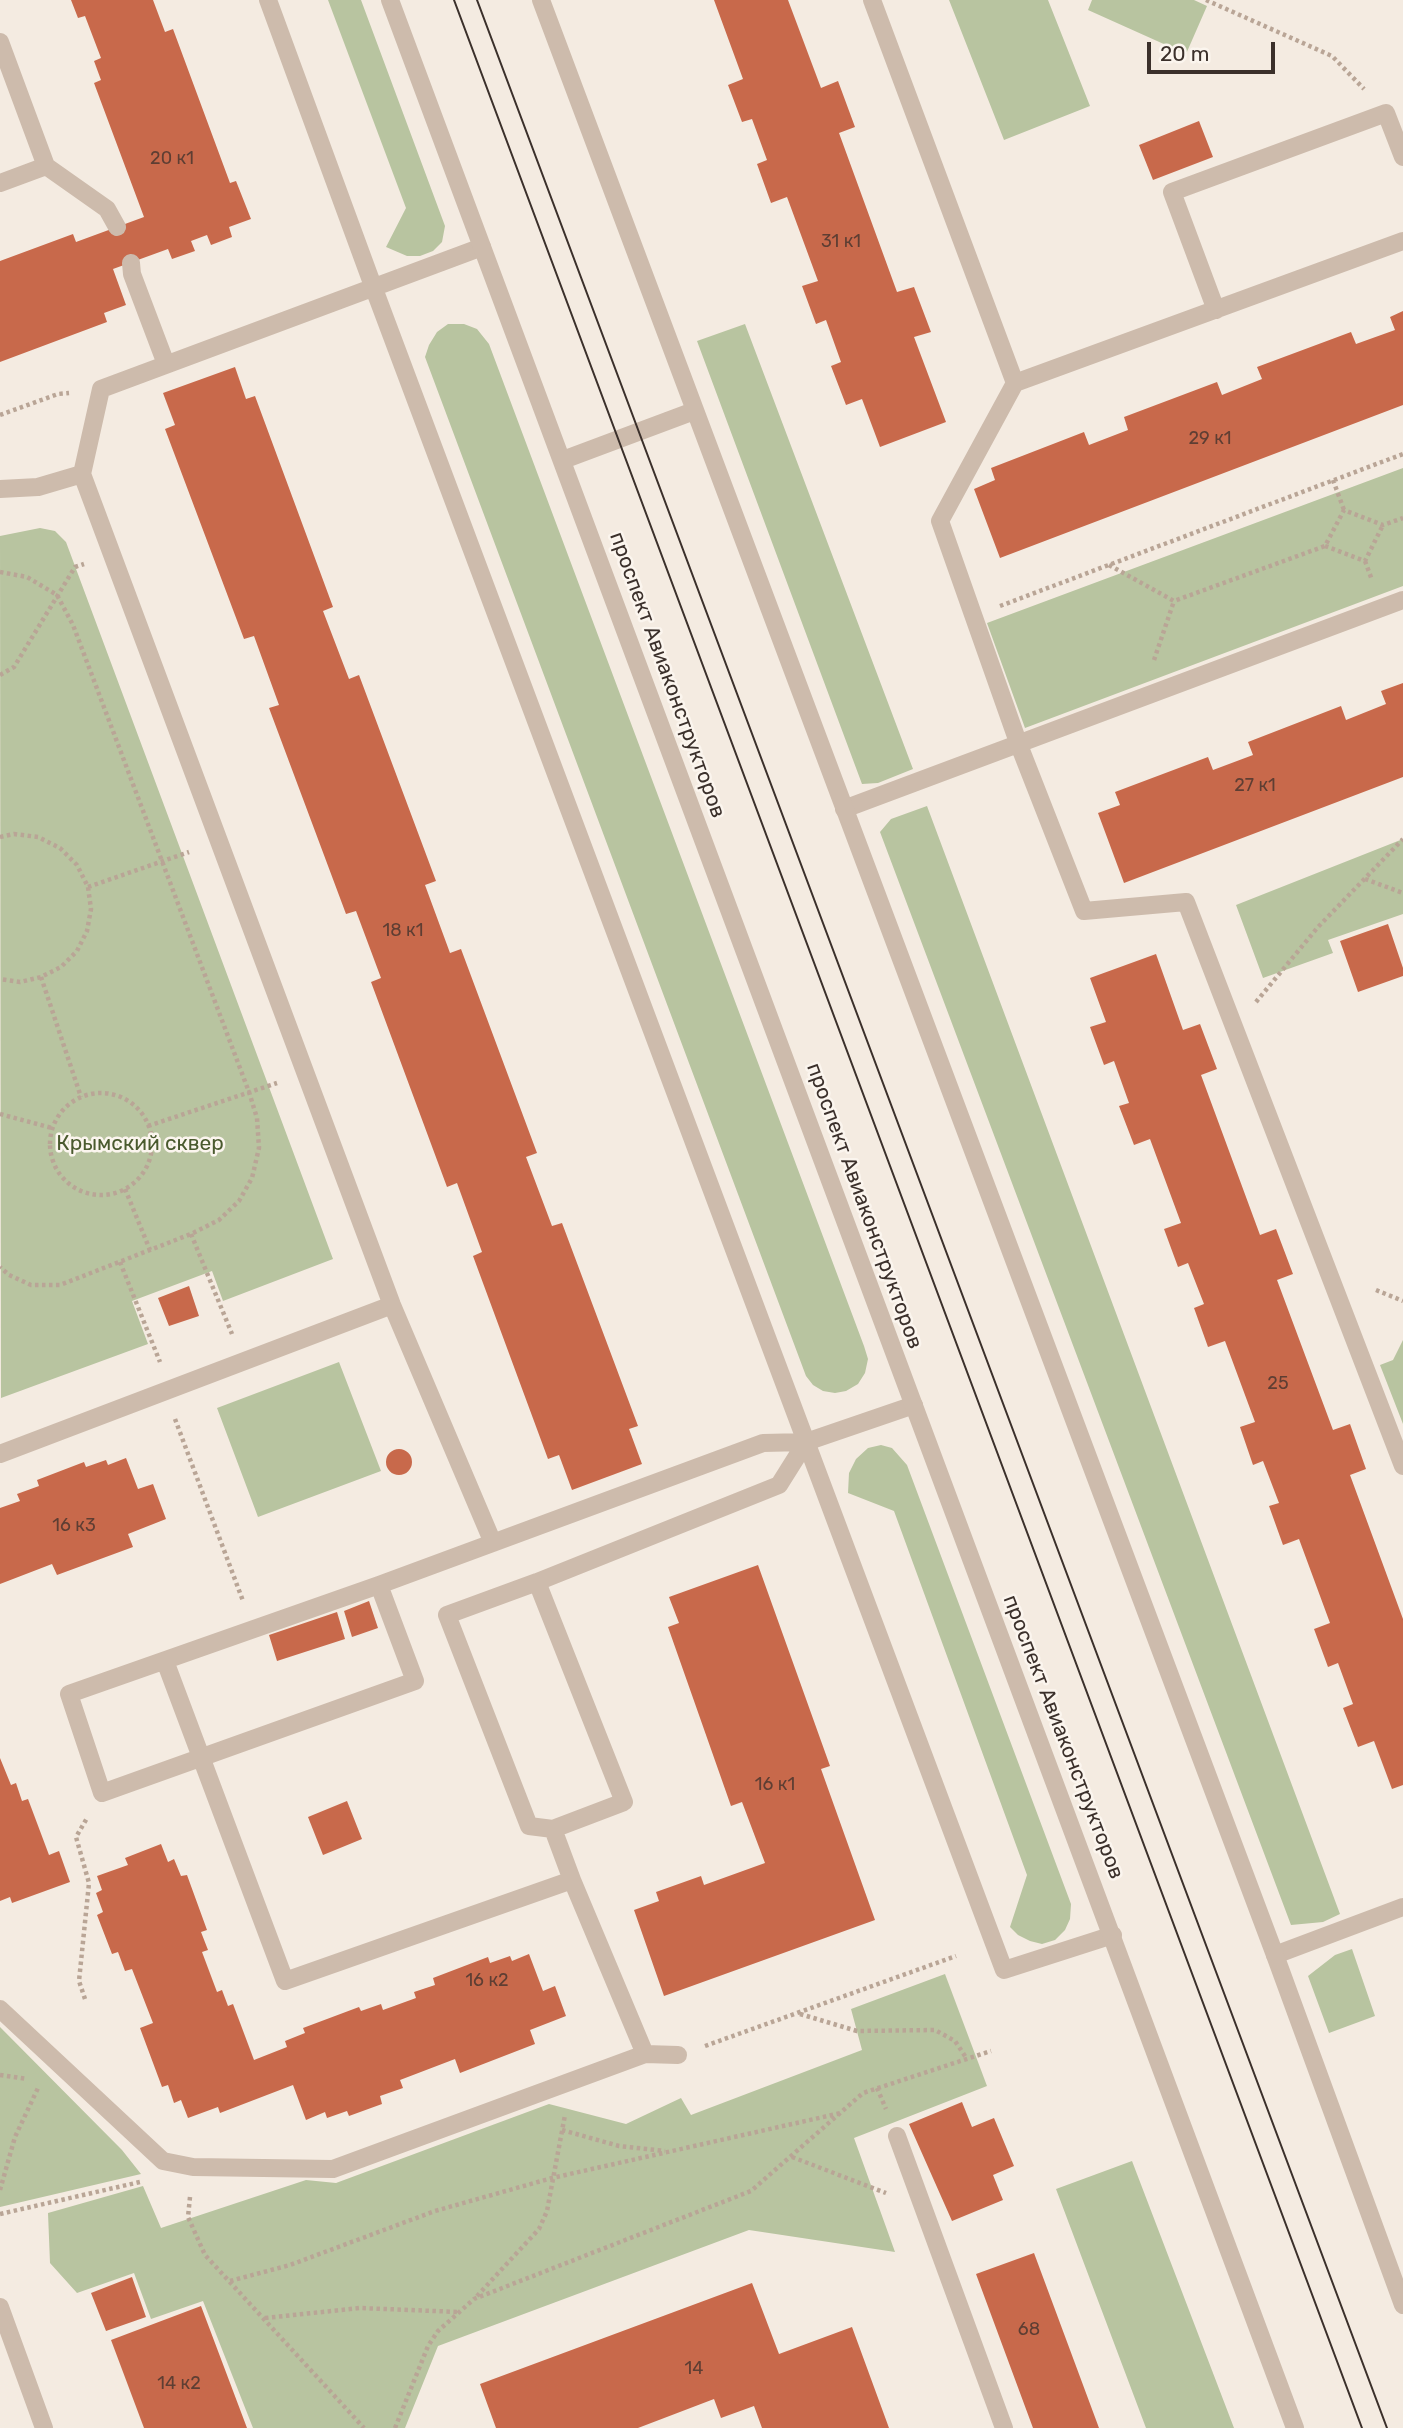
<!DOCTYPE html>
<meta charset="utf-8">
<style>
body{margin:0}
#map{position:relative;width:1403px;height:2428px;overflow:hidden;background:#f4ebe1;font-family:Rubik,sans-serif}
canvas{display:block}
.scale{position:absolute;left:1147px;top:42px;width:128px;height:32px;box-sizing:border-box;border:4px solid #3b302b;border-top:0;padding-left:9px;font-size:21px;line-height:24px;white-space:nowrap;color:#3b302b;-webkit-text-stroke:5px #fbf5ee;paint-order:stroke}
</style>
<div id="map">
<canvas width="1403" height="2428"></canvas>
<div class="scale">20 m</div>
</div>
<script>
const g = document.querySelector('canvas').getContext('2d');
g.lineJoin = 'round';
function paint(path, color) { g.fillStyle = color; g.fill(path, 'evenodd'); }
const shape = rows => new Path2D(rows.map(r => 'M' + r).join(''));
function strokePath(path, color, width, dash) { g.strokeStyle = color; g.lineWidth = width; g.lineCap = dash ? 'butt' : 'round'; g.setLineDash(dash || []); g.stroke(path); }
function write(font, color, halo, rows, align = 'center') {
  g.font = font + ' Rubik,sans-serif'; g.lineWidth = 5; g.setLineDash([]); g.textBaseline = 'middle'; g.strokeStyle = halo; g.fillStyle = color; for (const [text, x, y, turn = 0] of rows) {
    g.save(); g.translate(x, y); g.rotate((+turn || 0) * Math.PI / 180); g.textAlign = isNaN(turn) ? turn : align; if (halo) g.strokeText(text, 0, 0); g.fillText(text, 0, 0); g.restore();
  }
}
paint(shape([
 [328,0,361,0,445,226,442,242,433,251,420,256,407,256,386,247,406,208],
 [949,0,1048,0,1090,106,1004,140],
 [1092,0,1194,0,1207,6,1186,54,1088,10],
 [448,324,464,324,477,329,489,344,864,1346,868,1359,865,1373,858,1384,846,1391,835,1393,823,1391,813,1385,806,1376,425,357,429,345,437,332],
 [745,324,913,769,878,783,862,784,697,341],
 [1403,468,1403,586,1025,728,987,623],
 [40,528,55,531,66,542,333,1259,223,1301,212,1271,132,1301,148,1344,1,1398,0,536],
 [927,806,1340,1914,1323,1922,1291,1925,880,832,891,819],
 [1403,839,1403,914,1328,940,1333,953,1263,978,1236,905],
 [1403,1340,1403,1424,1380,1365,1393,1360],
 [339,1362,381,1471,258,1517,217,1408],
 [881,1445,892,1448,907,1465,1071,1904,1070,1919,1065,1930,1055,1940,1042,1944,1030,1941,1018,1935,1010,1927,1027,1875,894,1511,848,1493,849,1473,856,1459,868,1448],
 [1352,1949,1375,2016,1329,2033,1308,1976,1335,1955],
 [945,1974,987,2086,854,2138,895,2252,749,2230,438,2346,405,2428,253,2428,203,2301,151,2319,134,2273,77,2293,50,2263,48,2213,143,2186,161,2228,306,2180,336,2183,549,2104,626,2124,681,2098,691,2115,862,2050,851,2009],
 [0,2027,122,2150,141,2174,0,2207],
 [1132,2161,1234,2428,1146,2428,1056,2189]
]), '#b8c4a0');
paint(shape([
 [71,0,153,0,165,32,173,29,230,183,236,181,251,219,229,227,232,237,211,245,207,235,191,241,195,251,172,259,168,249,113,269,126,305,104,313,107,322,0,362,0,261,73,234,76,242,144,217,94,83,101,80,94,61,101,58,85,16,78,18],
 [714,0,788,0,821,88,838,81,855,127,839,133,897,292,914,287,931,332,914,337,946,422,880,447,862,399,846,405,831,366,841,362,826,320,816,324,802,286,818,281,787,197,771,203,757,164,767,160,752,119,742,122,728,85,743,79],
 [1199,121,1213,157,1153,180,1139,145],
 [1403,311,1403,405,1000,558,974,489,995,480,991,468,1084,432,1089,445,1128,430,1124,417,1217,382,1222,395,1262,379,1257,367,1351,332,1356,344,1395,330,1390,317],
 [235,367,246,399,255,396,333,607,323,611,349,679,359,675,436,881,425,885,450,953,461,949,537,1153,526,1157,552,1226,562,1223,638,1426,629,1429,642,1464,572,1490,559,1455,548,1459,473,1256,482,1252,457,1183,447,1187,371,982,381,978,356,911,346,914,269,708,279,705,254,636,244,639,165,429,175,425,163,393],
 [1403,683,1403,777,1124,883,1098,813,1120,805,1115,792,1208,757,1213,770,1253,755,1248,742,1341,706,1346,720,1386,704,1381,691],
 [1388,924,1403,968,1403,976,1358,992,1340,941],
 [1156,954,1183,1030,1200,1024,1217,1069,1201,1075,1260,1235,1276,1229,1293,1274,1277,1280,1333,1430,1350,1424,1366,1469,1350,1475,1403,1619,1403,1785,1392,1789,1374,1741,1358,1747,1343,1708,1353,1704,1338,1663,1328,1667,1314,1629,1330,1623,1299,1539,1283,1545,1269,1506,1279,1503,1263,1461,1253,1465,1240,1427,1255,1422,1225,1341,1208,1347,1194,1308,1204,1304,1188,1263,1178,1267,1164,1229,1181,1223,1150,1139,1134,1145,1119,1106,1129,1103,1114,1061,1104,1065,1090,1027,1106,1022,1090,978],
 [189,1286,199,1316,169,1326,158,1298],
 '386 1462a13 13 0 1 1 26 0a13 13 0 1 1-26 0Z',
 [126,1458,138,1489,153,1484,166,1519,128,1534,133,1547,57,1575,52,1564,0,1584,0,1508,20,1501,17,1494,39,1486,37,1480,84,1462,86,1467,106,1460,108,1465],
 [758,1565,830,1766,821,1769,875,1920,664,1996,634,1910,659,1901,656,1892,701,1876,704,1885,765,1863,742,1802,731,1806,668,1627,679,1623,669,1597],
 [369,1601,378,1628,352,1637,344,1611],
 [337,1612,345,1639,277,1661,269,1635],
 [0,1758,11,1785,16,1783,22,1801,28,1799,49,1855,59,1851,70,1882,12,1903,10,1897,0,1901],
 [347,1801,362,1839,323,1855,308,1817],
 [161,1844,168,1862,174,1859,181,1876,187,1875,207,1930,201,1932,208,1950,202,1952,217,1992,222,1990,228,2006,233,2004,254,2060,287,2047,285,2041,305,2033,303,2028,359,2007,361,2011,381,2004,383,2010,416,1998,414,1992,435,1985,433,1978,488,1957,490,1963,510,1956,512,1961,529,1954,543,1991,555,1986,566,2016,530,2030,535,2044,460,2073,455,2059,400,2080,403,2088,380,2096,382,2104,349,2116,347,2111,327,2118,325,2112,306,2120,293,2085,220,2113,218,2107,188,2118,181,2100,174,2103,168,2085,162,2087,140,2028,153,2023,132,1969,125,1971,118,1952,112,1954,97,1915,103,1912,96,1893,102,1890,97,1876,128,1865,125,1858],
 [962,2102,972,2127,994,2118,1014,2166,993,2175,1003,2200,952,2221,909,2124],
 [1034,2253,1099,2428,1033,2428,976,2274],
 [132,2277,146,2317,106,2331,91,2293],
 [752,2283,779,2354,852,2327,889,2428,762,2428,754,2406,721,2418,714,2399,638,2428,496,2428,480,2384],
 [201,2306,247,2428,144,2428,111,2340]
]), '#c8694b');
strokePath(shape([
 [1206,0,1332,56,1364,89],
 [0,415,58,394,69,393],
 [1333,480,1344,510],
 [1325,546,1365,561,1383,525],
 [1365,561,1372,580],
 [1109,565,1174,601,1325,546,1344,510,1383,525,1403,518],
 [0,572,27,577,57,595,73,625,249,1092,257,1118,259,1148,252,1178,239,1201,219,1220,191,1234,60,1285,31,1285,9,1275,0,1267],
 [1000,606,1403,454],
 [1154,660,1174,601],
 [0,675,14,667,75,567,84,564],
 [0,837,14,834,38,837,60,848,77,865,88,887,91,909,87,931,77,951,61,967,41,977,20,982,0,979],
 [1365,879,1403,893],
 [88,887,189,852],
 [41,977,81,1097],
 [1256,1002,1318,927,1403,839],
 '50 1144a51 51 0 1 1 102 0a51 51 0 1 1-102 0Z',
 [0,1114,52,1128],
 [148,1126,277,1083],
 [125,1189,150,1250],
 [191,1234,232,1334],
 [120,1262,160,1362],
 [1376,1290,1403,1301],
 [175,1419,243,1601],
 [85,1999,79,1981,89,1883,76,1837,87,1818],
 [800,2014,857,2031,935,2030,955,2041,967,2059],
 [705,2046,956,1956],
 [0,2075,27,2079],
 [877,2088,886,2109],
 [562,2130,619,2146,665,2151],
 [792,2157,886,2193],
 [0,2190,15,2137,38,2088],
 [190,2197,188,2217,205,2255,364,2428],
 [0,2214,140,2182],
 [230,2281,290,2265,435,2211,552,2178,841,2113],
 [477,2296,539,2229,547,2211,565,2115],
 [265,2318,360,2308,459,2312],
 [395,2428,428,2346,438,2331,474,2299,751,2191,863,2093,991,2051]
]), '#b9a596', 4.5, [3.5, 3.5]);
strokePath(shape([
 [268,0,373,286,1004,1970,1113,1935],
 [872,0,1015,383,940,521,1019,745,1084,911,1186,902,1403,1466],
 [0,42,46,166,107,209,117,227],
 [0,183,46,166],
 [482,247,101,389,82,474,392,1305,493,1543],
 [131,263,132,274,166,364],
 [1216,310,1172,192,1386,113,1403,157],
 [1015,383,1403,241],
 [0,489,38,487,82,474],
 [844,809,1403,600],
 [0,1454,392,1305],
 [537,1582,624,1802,553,1829],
 [379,1585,415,1681,102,1793,69,1694,379,1585,763,1443,806,1442,914,1405],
 [165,1661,285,1981,572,1880,645,2054],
 [572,1880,553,1829,529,1826,447,1615,537,1582,779,1485,806,1442],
 [1275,1955,1403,1907],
 [0,2009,163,2161,193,2167,333,2169,645,2054,678,2055],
 [897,2136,1004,2428],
 [0,2307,44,2428]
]), '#cdbbac', 18);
strokePath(shape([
 [390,0,1295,2428],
 [541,0,1275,1955,1403,2305],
 [563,460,694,411]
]), '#cdbbac', 18);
strokePath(shape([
 [454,0,1362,2428],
 [477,0,1387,2428]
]), '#3b302b', 2);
write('18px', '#5e3e33', null, [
 ["20 к1",172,159],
 ["31 к1",841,242],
 ["29 к1",1210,439],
 ["27 к1",1255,786],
 ["18 к1",403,931],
 ["25",1278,1384],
 ["16 к3",74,1526],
 ["16 к1",775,1785],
 ["16 к2",487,1981],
 ["68",1029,2330],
 ["14",694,2369],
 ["14 к2",179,2384]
]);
write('21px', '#3b302b', '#fbf5ee', [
 ["проспект Авиаконструкторов",667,675,70],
 ["проспект Авиаконструкторов",864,1206,70],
 ["проспект Авиаконструкторов",1063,1737,69]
]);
write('21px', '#4a5a2e', '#fbf5ee', [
 ["Крымский сквер",140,1144]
]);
</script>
